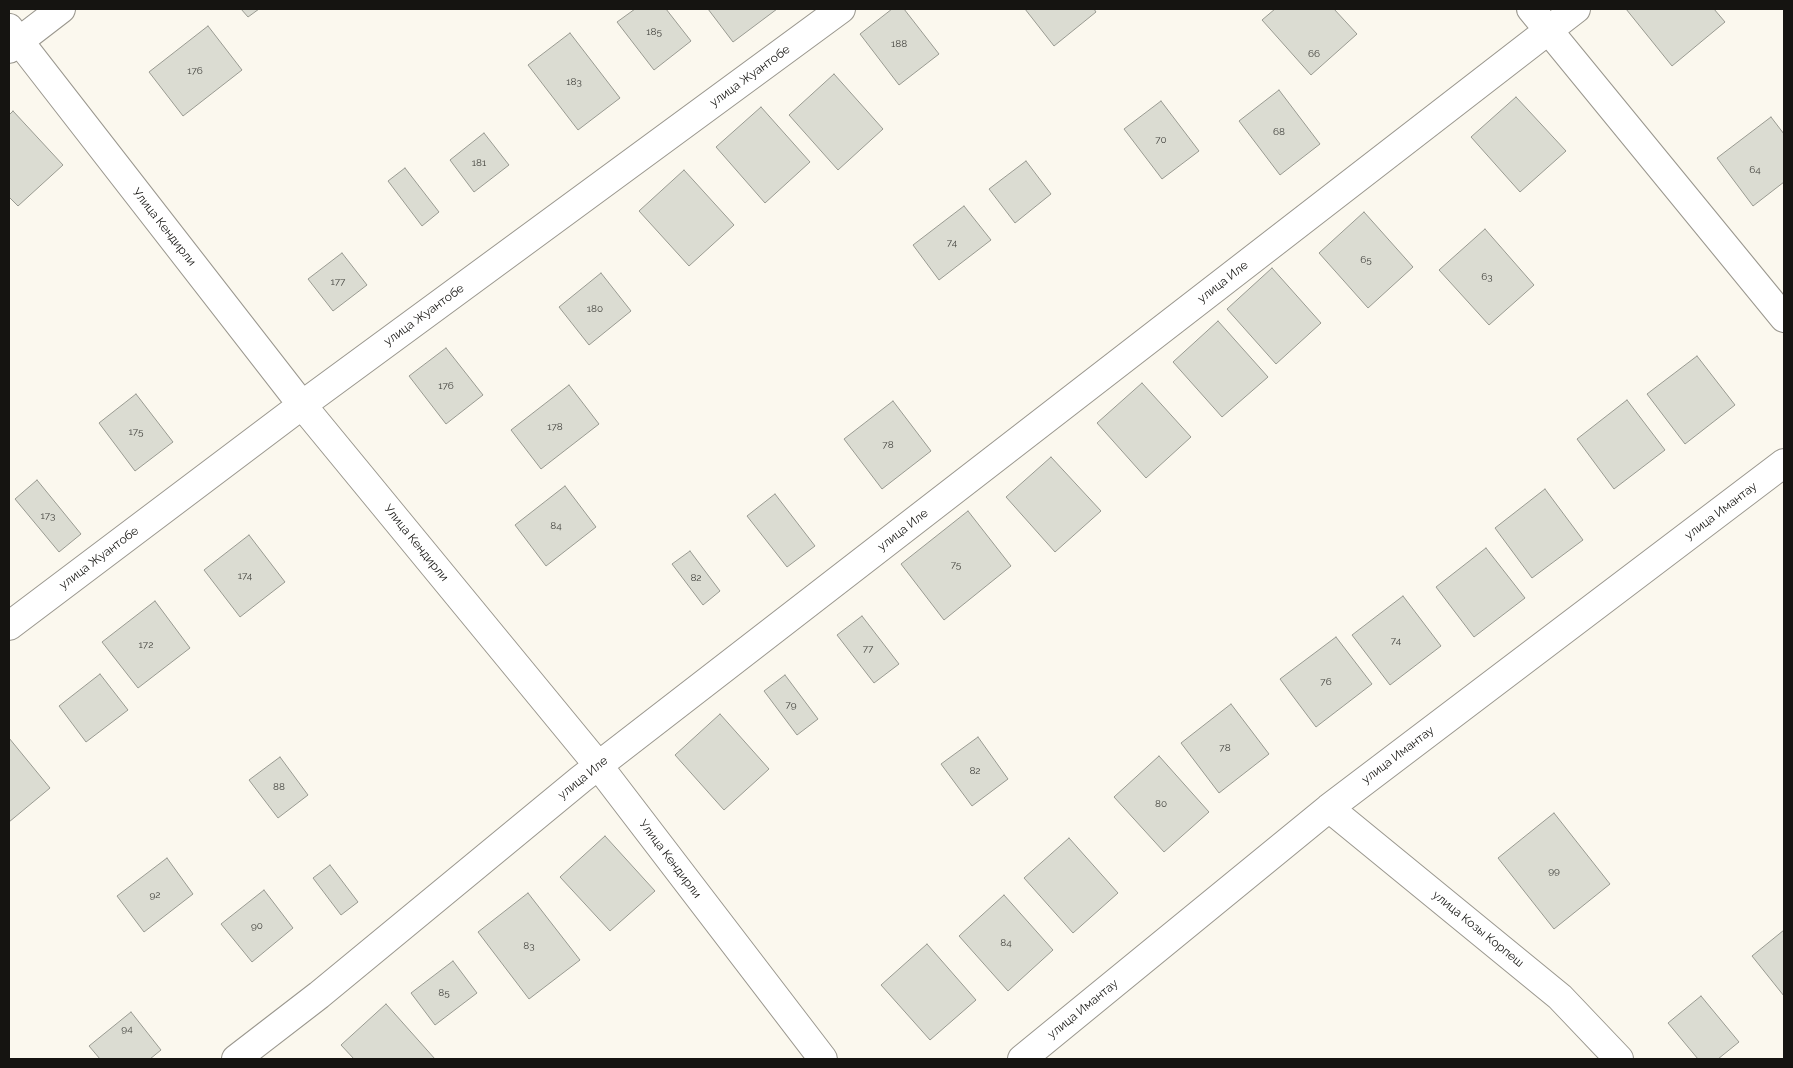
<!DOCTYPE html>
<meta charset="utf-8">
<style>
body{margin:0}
#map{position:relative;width:1793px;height:1068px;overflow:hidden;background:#fbf8ee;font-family:Raleway,sans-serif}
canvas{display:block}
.frame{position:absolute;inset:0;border:10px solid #151411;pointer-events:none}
</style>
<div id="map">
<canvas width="1793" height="1068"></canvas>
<div class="frame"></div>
</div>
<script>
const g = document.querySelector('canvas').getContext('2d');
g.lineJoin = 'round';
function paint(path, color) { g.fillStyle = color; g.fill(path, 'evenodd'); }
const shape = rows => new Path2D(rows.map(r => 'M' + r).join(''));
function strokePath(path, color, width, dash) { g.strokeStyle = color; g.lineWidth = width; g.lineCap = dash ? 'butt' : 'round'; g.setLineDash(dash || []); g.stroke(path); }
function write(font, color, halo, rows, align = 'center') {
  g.font = font + ' Raleway,sans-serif'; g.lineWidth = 4; g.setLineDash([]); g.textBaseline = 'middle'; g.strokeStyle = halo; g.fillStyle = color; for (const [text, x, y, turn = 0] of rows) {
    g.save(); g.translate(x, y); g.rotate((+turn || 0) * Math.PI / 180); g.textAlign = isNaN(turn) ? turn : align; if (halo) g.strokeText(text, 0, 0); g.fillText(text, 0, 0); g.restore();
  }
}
const building = shape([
 [241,9,259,9,248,17,241,9],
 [635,9,666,9,691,41,654,70,617,22,635,9],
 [708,9,777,9,733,42,708,9],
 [892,9,904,9,939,54,899,85,860,34,892,9],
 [1025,9,1094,9,1096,12,1054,46,1025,9],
 [1275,9,1334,9,1357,34,1311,75,1262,20,1275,9],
 [1626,9,1714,9,1725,22,1672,66,1626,9],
 [208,26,242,70,183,116,149,72,208,26],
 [570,33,620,98,578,130,528,65,570,33],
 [834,74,883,129,838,170,789,115,834,74],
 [1279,90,1320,144,1280,175,1239,121,1279,90],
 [1516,97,1566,151,1520,192,1471,137,1516,97],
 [1161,101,1199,151,1162,179,1124,129,1161,101],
 [761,107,810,162,765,203,716,147,761,107],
 [13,111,63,165,18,206,9,197,9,115,13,111],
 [1771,117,1784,134,1784,182,1753,206,1717,158,1771,117],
 [484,133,509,165,474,192,450,160,484,133],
 [1026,161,1051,194,1015,223,989,189,1026,161],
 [405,168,439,212,422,226,388,181,405,168],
 [684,170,734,225,689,266,639,211,684,170],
 [964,206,991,240,939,280,913,245,964,206],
 [1364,212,1413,267,1368,308,1319,253,1364,212],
 [1485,229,1534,285,1489,325,1439,270,1485,229],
 [342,253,367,285,333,311,308,279,342,253],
 [1272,268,1321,323,1276,364,1227,309,1272,268],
 [601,273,631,311,589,345,559,307,601,273],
 [1218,321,1268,377,1222,417,1173,362,1218,321],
 [446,348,483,395,446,424,409,376,446,348],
 [1697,356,1735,405,1685,444,1647,394,1697,356],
 [1142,383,1191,437,1146,478,1097,423,1142,383],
 [569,385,599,424,541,469,511,430,569,385],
 [136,394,173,442,135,471,99,423,136,394],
 [1627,400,1665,450,1614,489,1577,439,1627,400],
 [893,401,931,451,882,489,844,439,893,401],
 [1051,457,1101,511,1055,552,1006,497,1051,457],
 [37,480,81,534,59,552,15,499,37,480],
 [565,486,596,527,546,566,515,525,565,486],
 [1545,489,1583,540,1532,578,1495,528,1545,489],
 [775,494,815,546,787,567,747,516,775,494],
 [968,511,1011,566,944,620,901,564,968,511],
 [249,535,285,582,240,617,204,570,249,535],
 [1486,548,1525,598,1474,637,1436,587,1486,548],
 [690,551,720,591,703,605,672,564,690,551],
 [1403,596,1441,646,1390,685,1352,635,1403,596],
 [155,601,190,648,138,688,102,642,155,601],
 [862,616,899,664,874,683,837,635,862,616],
 [1336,637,1372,684,1316,727,1280,679,1336,637],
 [100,674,128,710,86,742,59,706,100,674],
 [785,675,818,719,797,735,764,691,785,675],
 [1231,704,1269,754,1219,793,1181,743,1231,704],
 [720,714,769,769,724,810,675,755,720,714],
 [978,737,1008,779,972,806,941,764,978,737],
 [9,738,50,788,9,822,9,738],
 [1159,756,1209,812,1164,852,1114,797,1159,756],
 [280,757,308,795,278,818,249,780,280,757],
 [1554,813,1610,884,1554,929,1498,858,1554,813],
 [605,836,655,891,610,931,560,877,605,836],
 [1069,838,1118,893,1073,933,1024,878,1069,838],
 [167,858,193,894,144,932,117,896,167,858],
 [330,865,358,902,341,915,313,878,330,865],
 [264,890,293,928,252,962,221,924,264,890],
 [528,893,580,960,529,999,478,932,528,893],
 [1004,895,1053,950,1008,991,959,936,1004,895],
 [1784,930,1784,996,1752,956,1784,930],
 [927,944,976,1000,930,1040,881,985,927,944],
 [453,961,477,993,435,1025,411,993,453,961],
 [1701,996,1739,1042,1718,1059,1698,1059,1668,1023,1701,996],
 [386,1004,435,1059,354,1059,341,1045,386,1004],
 [131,1012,161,1050,150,1059,100,1059,89,1046,131,1012]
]);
paint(building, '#dbdcd2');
strokePath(building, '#999a91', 1);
const minor = shape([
 [1531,9,1784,318],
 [9,28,302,405,598,765,823,1059],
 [9,49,61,9],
 [9,626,302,405,841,9],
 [1329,808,1560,997,1619,1059],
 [236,1059,319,995,581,779,1576,9],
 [1022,1059,1329,808,1784,463]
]);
strokePath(minor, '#9a978e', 30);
strokePath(minor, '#fff', 28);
write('10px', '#464641', null, [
 ["185",654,32],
 ["188",899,44],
 ["66",1314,54],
 ["176",195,71],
 ["183",574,82],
 ["68",1279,132],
 ["70",1161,140],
 ["181",479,163],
 ["64",1755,170],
 ["74",952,243],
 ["65",1366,260],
 ["63",1487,277],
 ["177",338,282],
 ["180",595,309],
 ["176",446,386],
 ["178",555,427],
 ["175",136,432],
 ["78",888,445],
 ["173",48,516],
 ["84",556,526],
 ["75",956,565],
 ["174",245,576],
 ["82",696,578],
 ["74",1396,641],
 ["172",146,645],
 ["77",868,649],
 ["76",1326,682],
 ["79",791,705],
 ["78",1225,748],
 ["82",975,771],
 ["88",279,787],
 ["80",1161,804],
 ["99",1554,871],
 ["92",155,895],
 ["90",257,926],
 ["84",1006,943],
 ["83",529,946],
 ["85",444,993],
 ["94",127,1029]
]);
write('12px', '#151411', '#fff', [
 ["улица Жуантобе",750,76,-36],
 ["Улица Кендирли",164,227,52],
 ["улица Иле",1223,282,-38],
 ["улица Жуантобе",424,315,-36],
 ["улица Имантау",1721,511,-37],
 ["улица Иле",903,530,-38],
 ["Улица Кендирли",416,543,51],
 ["улица Жуантобе",99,558,-37],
 ["улица Имантау",1398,755,-37],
 ["улица Иле",583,778,-39],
 ["Улица Кендирли",670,859,53],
 ["улица Козы Корпеш",1478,929,39],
 ["улица Имантау",1083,1009,-39]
]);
</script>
